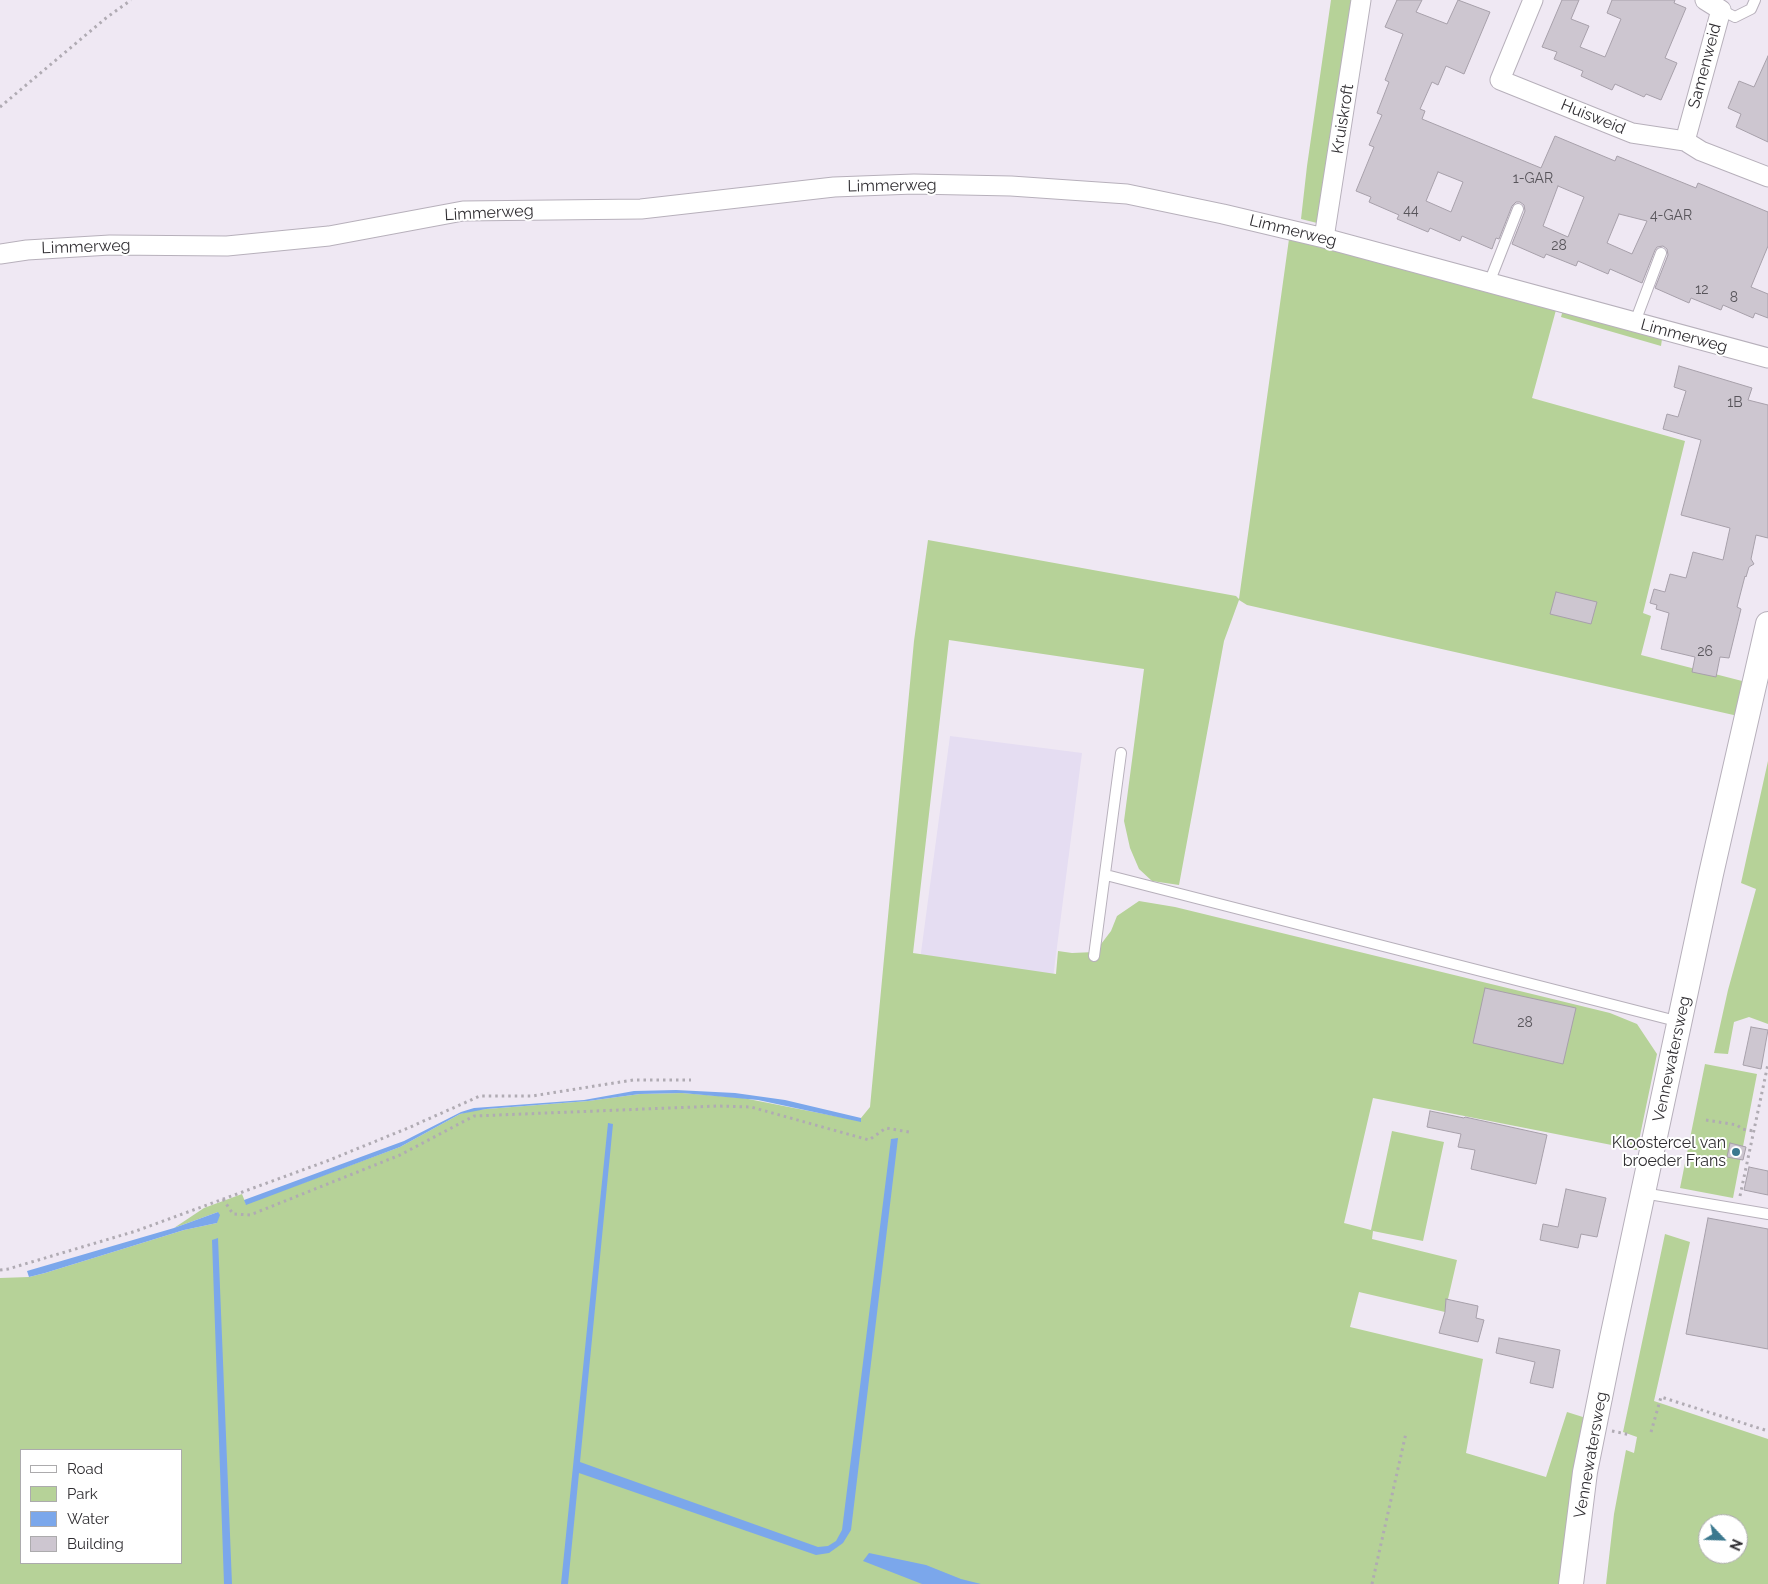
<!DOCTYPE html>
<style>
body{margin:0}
#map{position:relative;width:1768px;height:1584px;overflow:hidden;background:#efe8f3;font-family:Raleway,sans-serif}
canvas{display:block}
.legend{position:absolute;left:20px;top:1449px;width:162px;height:115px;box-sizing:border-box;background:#fff;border:1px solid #acabad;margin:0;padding:6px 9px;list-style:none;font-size:15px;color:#302e32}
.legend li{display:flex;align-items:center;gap:10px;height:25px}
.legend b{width:25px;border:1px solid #acabad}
.north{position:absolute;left:1698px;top:1514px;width:50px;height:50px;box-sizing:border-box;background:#fff;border:1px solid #acabad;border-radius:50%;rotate:114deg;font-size:14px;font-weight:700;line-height:20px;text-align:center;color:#302e32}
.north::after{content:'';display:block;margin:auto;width:18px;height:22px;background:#3b788e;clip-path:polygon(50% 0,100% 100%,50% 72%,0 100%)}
</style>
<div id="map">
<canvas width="1768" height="1584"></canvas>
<ul class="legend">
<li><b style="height:6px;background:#fff"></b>Road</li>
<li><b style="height:14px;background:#b6d298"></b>Park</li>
<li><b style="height:14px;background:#7ba7eb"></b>Water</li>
<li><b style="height:14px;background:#cdc6d0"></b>Building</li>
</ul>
<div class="north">N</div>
</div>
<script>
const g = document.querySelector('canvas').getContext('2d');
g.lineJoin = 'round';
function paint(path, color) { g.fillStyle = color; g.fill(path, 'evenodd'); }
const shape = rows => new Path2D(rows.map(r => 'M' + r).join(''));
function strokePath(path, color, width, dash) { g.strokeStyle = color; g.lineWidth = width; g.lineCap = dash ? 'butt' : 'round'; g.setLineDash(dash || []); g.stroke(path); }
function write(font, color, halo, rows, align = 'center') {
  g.font = font + ' Raleway,sans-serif'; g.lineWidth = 4; g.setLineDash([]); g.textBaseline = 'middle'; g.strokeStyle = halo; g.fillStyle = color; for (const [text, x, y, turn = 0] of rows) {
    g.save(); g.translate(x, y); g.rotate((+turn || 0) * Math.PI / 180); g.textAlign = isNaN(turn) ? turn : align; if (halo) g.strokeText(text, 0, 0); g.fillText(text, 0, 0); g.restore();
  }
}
paint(shape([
 [950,736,1082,753,1053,978,920,960]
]), '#e5ddf2');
paint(shape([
 [1331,0,1352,0,1317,223,1301,219,1307,166],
 [1289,239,1556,310,1532,398,1685,441,1643,613,1651,616,1641,655,1746,682,1738,716,1247,605,1239,600,1224,641,1179,885,1152,881,1139,869,1130,848,1124,821,1144,669,949,640,913,953,1056,974,1058,951,1072,953,1095,952,1111,931,1117,916,1139,901,1175,907,1610,1013,1637,1024,1657,1054,1637,1150,1373,1098,1344,1223,1371,1230,1392,1131,1444,1142,1423,1241,1373,1231,1372,1239,1457,1260,1445,1312,1359,1292,1350,1327,1483,1359,1466,1453,1546,1477,1567,1412,1586,1418,1565,1537,1559,1584,0,1584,0,1278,29,1277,45,1273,184,1230,217,1223,218,1212,174,1228,204,1208,242,1194,246,1204,400,1147,460,1114,474,1110,588,1101,640,1094,682,1093,743,1098,860,1121,861,1118,870,1107,914,641,928,540,1236,596,1239,599],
 [21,1450,181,1450,181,1563,21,1563],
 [1563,310,1662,339,1661,346,1561,317],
 [1768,761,1768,1024,1749,1017,1734,1022,1728,1054,1714,1053,1728,990,1756,889,1741,883],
 [1705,1064,1757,1074,1733,1198,1680,1188],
 [1665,1234,1690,1242,1654,1401,1768,1439,1768,1584,1606,1584,1614,1514,1626,1450,1634,1453,1637,1437,1623,1432],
 [1708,1524,1738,1524,1738,1554,1708,1554]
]), '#b6d298');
paint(shape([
 [676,1090,735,1093,785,1100,861,1118,861,1122,758,1100,682,1093,640,1094,588,1101,486,1109,460,1114,400,1147,246,1205,244,1200,404,1141,461,1112,474,1108,584,1100,634,1091],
 [608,1123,613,1124,580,1462,818,1547,828,1546,836,1541,842,1530,891,1139,898,1138,851,1530,843,1543,829,1553,816,1555,579,1473,568,1584,561,1584],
 [218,1212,220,1215,217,1223,184,1230,45,1273,29,1277,27,1271,174,1228],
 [218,1238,232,1584,224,1584,212,1240],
 [869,1553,926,1565,961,1579,981,1584,922,1584,863,1561]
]), '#7ba7eb');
const building = shape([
 [1397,0,1422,0,1416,12,1447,24,1458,0,1490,12,1464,74,1446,66,1438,85,1432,82,1420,109,1425,111,1422,119,1541,168,1555,136,1615,161,1617,156,1696,188,1698,183,1768,212,1768,246,1751,287,1768,294,1768,318,1755,313,1753,318,1723,305,1721,310,1691,298,1689,303,1655,288,1668,255,1667,249,1663,246,1657,247,1655,250,1642,283,1610,269,1608,274,1578,261,1576,266,1546,254,1544,258,1512,244,1525,211,1524,205,1520,202,1516,202,1512,206,1499,239,1496,238,1492,249,1462,236,1460,241,1430,228,1428,232,1397,219,1399,215,1369,202,1371,197,1356,191,1374,147,1369,145,1382,115,1377,113,1389,82,1385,80,1403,34,1385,27,1397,0],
 [1438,172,1463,182,1451,212,1426,201,1438,172],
 [1558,186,1584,197,1568,237,1543,226,1558,186],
 [1619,214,1647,221,1632,254,1607,243,1619,214],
 [1562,0,1579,0,1571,19,1589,26,1580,47,1605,57,1621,19,1607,13,1612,0,1675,0,1674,3,1686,8,1665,58,1677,63,1661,100,1646,94,1644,97,1615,84,1612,90,1581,76,1583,71,1554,59,1557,52,1542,47,1562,0],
 [1768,56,1768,142,1736,127,1741,114,1728,108,1739,81,1754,87,1768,56],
 [1679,366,1752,388,1748,400,1768,405,1768,538,1756,535,1751,559,1754,564,1749,567,1746,577,1745,576,1737,607,1741,609,1729,658,1720,657,1716,677,1692,672,1695,657,1661,649,1669,613,1656,609,1657,605,1650,603,1654,589,1665,592,1670,574,1686,578,1693,552,1723,560,1730,528,1681,515,1701,440,1663,429,1667,414,1678,417,1686,391,1674,387,1679,366],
 [1556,592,1597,602,1591,624,1550,614,1556,592],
 [1485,988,1576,1008,1563,1064,1473,1043,1485,988],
 [1751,1027,1768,1030,1761,1069,1743,1065,1751,1027],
 [1430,1111,1464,1118,1465,1117,1547,1135,1536,1184,1471,1169,1475,1150,1458,1147,1461,1134,1427,1127,1430,1111],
 [1730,1143,1746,1147,1743,1160,1727,1157,1730,1143],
 [1749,1167,1768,1171,1768,1195,1744,1190,1749,1167],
 [1566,1189,1606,1198,1597,1237,1581,1234,1578,1248,1540,1240,1543,1224,1558,1227,1566,1189],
 [1708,1218,1768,1229,1768,1349,1686,1334,1708,1218],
 [1446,1299,1478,1306,1476,1318,1484,1320,1478,1342,1439,1333,1445,1312,1446,1299],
 [1499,1338,1560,1350,1553,1388,1530,1383,1535,1362,1496,1353,1499,1338]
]);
paint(building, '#cdc6d0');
strokePath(building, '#a7a0aa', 1);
const service = shape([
 [1721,10,1735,17,1751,9,1755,0],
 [1489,283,1518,209],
 [1635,322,1661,253],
 [1106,875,1680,1022],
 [1094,956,1121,753],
 [1643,1193,1768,1214]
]);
const minor = shape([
 [1533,0,1500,80,1632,133,1685,141,1701,151,1768,177],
 [1685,141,1721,10,1705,0],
 [1324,238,1361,0],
 [0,254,27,250,110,245,227,246,329,236,463,211,641,209,834,187,914,184,1011,186,1127,194,1223,214,1324,238,1768,358]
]);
const tertiary = shape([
 [1571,1584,1585,1472,1612,1338,1711,874,1768,624]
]);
strokePath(service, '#b7b0bb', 12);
strokePath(minor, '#b7b0bb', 21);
strokePath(tertiary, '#b7b0bb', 26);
strokePath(shape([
 [0,107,106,18,131,0],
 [1706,1120,1737,1125,1742,1129,1754,1131],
 [1740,1196,1768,1064],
 [223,1199,233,1214,250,1215,400,1155,474,1116,718,1106,751,1107,869,1140,886,1128,909,1132],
 [0,1270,8,1269,136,1231,327,1161,408,1128,480,1096,532,1096,633,1080,691,1080],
 [1612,1431,1631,1435],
 [1651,1432,1661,1397,1768,1431],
 [1372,1584,1406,1433]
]), '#b0abb3', 3, [2.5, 4]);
strokePath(service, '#fff', 10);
strokePath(minor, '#fff', 19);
strokePath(tertiary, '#fff', 24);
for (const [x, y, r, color] of [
 [1736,1152,5,"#3b788e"]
]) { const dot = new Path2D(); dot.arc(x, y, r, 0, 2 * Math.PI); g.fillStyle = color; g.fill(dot); strokePath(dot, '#fff', 2); }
write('14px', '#57545a', null, [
 ["1-GAR",1533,179],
 ["44",1411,211],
 ["4-GAR",1671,216],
 ["28",1559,246],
 ["12",1702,290],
 ["8",1734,298],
 ["1B",1735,403],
 ["26",1705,652],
 ["28",1525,1023]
]);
write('16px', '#302e32', '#fff', [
 ["Samenweid",1705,66,-75],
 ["Huisweid",1593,117,22],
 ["Kruiskroft",1343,119,-81],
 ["Limmerweg",892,186,-1],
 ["Limmerweg",489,213,-3],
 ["Limmerweg",1293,231,14],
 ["Limmerweg",86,247,-2],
 ["Limmerweg",1684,336,15],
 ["Vennewatersweg",1672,1059,-78],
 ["Vennewatersweg",1591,1455,-80]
]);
write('16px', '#302e32', '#fff', [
 ["Kloostercel van",1726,1143],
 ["broeder Frans",1726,1161]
], 'right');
</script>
